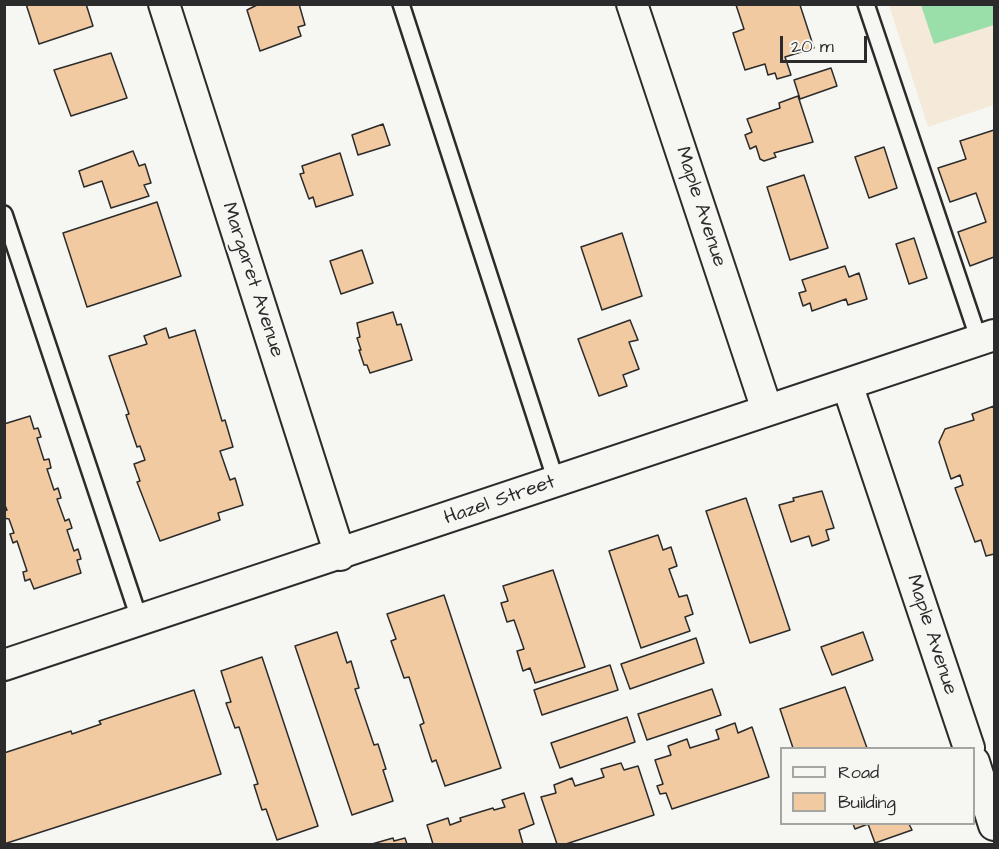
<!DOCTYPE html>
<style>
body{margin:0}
#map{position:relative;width:999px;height:849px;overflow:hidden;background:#f6f6f2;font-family:"Architects Daughter",sans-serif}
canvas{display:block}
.frame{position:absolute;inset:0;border:6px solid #2b2b2b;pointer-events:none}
.legend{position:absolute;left:780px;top:747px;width:195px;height:78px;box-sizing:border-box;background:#f6f6f2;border:2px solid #a5a5a2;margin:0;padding:8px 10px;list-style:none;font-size:18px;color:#2b2b2b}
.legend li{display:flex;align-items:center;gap:12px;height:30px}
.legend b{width:30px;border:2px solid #a5a5a2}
.scale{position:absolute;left:780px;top:36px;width:87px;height:27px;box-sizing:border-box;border:3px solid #2b2b2b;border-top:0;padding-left:8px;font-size:18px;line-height:21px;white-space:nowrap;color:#2b2b2b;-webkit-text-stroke:4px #f6f6f2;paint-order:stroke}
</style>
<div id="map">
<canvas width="999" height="849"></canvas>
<div class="frame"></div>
<ul class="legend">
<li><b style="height:8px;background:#f6f6f2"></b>Road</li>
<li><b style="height:16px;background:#f2caa2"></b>Building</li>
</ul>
<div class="scale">20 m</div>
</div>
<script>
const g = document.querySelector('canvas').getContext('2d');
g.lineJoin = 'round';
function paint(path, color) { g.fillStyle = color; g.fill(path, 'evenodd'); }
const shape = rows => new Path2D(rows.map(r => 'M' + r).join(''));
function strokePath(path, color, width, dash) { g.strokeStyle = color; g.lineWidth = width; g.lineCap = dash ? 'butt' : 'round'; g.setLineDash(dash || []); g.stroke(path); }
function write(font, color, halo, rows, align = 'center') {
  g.font = font + ' "Architects Daughter",sans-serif'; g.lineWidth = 4.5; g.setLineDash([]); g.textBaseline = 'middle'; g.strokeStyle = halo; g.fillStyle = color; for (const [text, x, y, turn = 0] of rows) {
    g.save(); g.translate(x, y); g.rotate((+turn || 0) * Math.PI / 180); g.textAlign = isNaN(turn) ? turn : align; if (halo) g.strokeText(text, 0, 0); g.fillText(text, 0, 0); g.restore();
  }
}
paint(shape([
 [889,5,994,5,994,105,928,127]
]), '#f5e9da');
paint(shape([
 [921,5,994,5,994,25,934,44]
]), '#9adeaa');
const building = shape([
 [26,4,86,4,93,26,39,44,26,4],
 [259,4,299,4,305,25,298,27,301,36,260,51,247,10,259,4],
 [736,5,800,5,814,48,785,57,791,75,777,79,775,73,768,75,765,64,745,70,733,33,744,29,736,5],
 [111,53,127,98,71,116,54,70,111,53],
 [831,68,837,86,800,99,794,80,831,68],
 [798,96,813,142,774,153,776,157,764,161,760,159,756,146,750,149,745,135,752,132,747,119,780,108,779,103,798,96],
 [383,124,390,145,358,155,352,135,383,124],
 [994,130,994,257,970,266,958,232,986,222,976,193,950,202,938,168,966,159,960,141,994,130],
 [884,147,897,188,869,198,855,157,884,147],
 [133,151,139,166,145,164,151,183,144,185,149,196,111,208,102,181,84,187,79,171,133,151],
 [340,153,353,195,316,207,313,197,309,199,300,174,304,173,302,166,340,153],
 [804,175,828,248,790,260,767,187,804,175],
 [157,202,181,276,87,307,63,233,157,202],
 [622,233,642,296,602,310,581,247,622,233],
 [914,238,927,278,909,284,896,244,914,238],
 [362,250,373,283,341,294,330,261,362,250],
 [845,266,849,277,859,273,867,299,848,305,846,299,812,311,810,303,803,306,799,293,806,291,802,280,845,266],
 [393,312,397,325,401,324,412,360,370,373,367,365,364,365,359,350,361,350,357,338,360,337,357,323,393,312],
 [630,320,638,340,629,342,639,369,623,375,627,386,599,396,578,339,630,320],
 [166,328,169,338,195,330,222,421,225,420,233,447,220,451,230,480,235,478,243,505,218,513,220,520,160,541,137,482,140,481,134,464,145,460,140,446,137,447,126,415,129,414,109,356,147,344,144,336,166,328],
 [994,406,994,554,986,556,981,540,975,542,955,488,963,485,960,475,951,479,939,442,945,429,974,420,972,414,994,406],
 [30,416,34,429,38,428,41,437,37,438,44,460,49,459,51,468,47,469,54,490,58,488,61,498,57,499,65,521,69,519,72,528,67,530,74,551,78,549,81,559,77,560,81,573,34,589,30,579,25,581,23,572,27,571,17,541,13,543,10,534,14,533,9,519,4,518,4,511,7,510,4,503,4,424,30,416],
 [822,491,834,528,826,530,829,540,812,546,809,536,791,542,779,505,794,501,793,498,822,491],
 [746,498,790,630,750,643,706,511,746,498],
 [658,535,663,550,671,547,677,566,669,569,679,597,687,595,693,614,685,617,690,631,641,648,609,551,658,535],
 [553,570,585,667,535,683,530,668,523,671,517,651,524,649,514,620,507,622,501,603,508,601,503,586,553,570],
 [444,595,501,768,445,786,436,760,432,762,420,725,424,723,409,677,404,678,391,641,396,639,387,614,444,595],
 [337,632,347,663,351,661,359,688,355,689,374,745,378,744,386,769,383,770,393,801,352,815,295,646,337,632],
 [863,632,873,660,832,675,821,647,863,632],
 [696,638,704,663,630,689,621,664,696,638],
 [262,657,318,826,277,840,266,809,262,810,254,785,258,784,239,727,235,728,226,703,231,702,221,671,262,657],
 [610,665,618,690,542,715,534,690,610,665],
 [845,687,867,748,793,748,780,709,845,687],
 [712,689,721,715,647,740,638,714,712,689],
 [194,690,221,774,4,844,4,753,71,731,72,734,101,724,99,721,194,690],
 [627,717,635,742,560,768,551,743,627,717],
 [735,723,738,733,752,727,769,777,672,809,666,793,660,794,657,786,663,784,655,760,671,755,668,746,687,739,690,748,719,739,716,730,735,723],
 [621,763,624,770,638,766,654,815,566,844,557,844,541,797,556,793,554,785,572,778,575,786,604,777,601,769,621,763],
 [524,793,534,824,519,830,523,844,433,844,427,825,448,818,450,825,461,821,460,818,493,808,494,810,505,807,502,800,524,793],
 [853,824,909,824,912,830,875,843,868,824,855,829,853,824],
 [393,838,394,841,405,838,407,844,372,844,393,838]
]);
paint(building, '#f2caa2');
strokePath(building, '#2b2b2b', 1.5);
const service = shape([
 [401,4,556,481],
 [866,4,979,340],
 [4,214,140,621]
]);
const minor = shape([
 [164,4,340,555],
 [632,4,767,410],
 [847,384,969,748],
 [4,665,994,335],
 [974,762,994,825]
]);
strokePath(service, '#2b2b2b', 20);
strokePath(minor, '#2b2b2b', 34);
strokePath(service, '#f6f6f2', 15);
strokePath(minor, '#f6f6f2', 30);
write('20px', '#2b2b2b', '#f6f6f2', [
 ["Maple Avenue",700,207,72],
 ["Margaret Avenue",252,280,72],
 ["Hazel Street",500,501,-19],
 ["Maple Avenue",931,635,72]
]);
</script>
